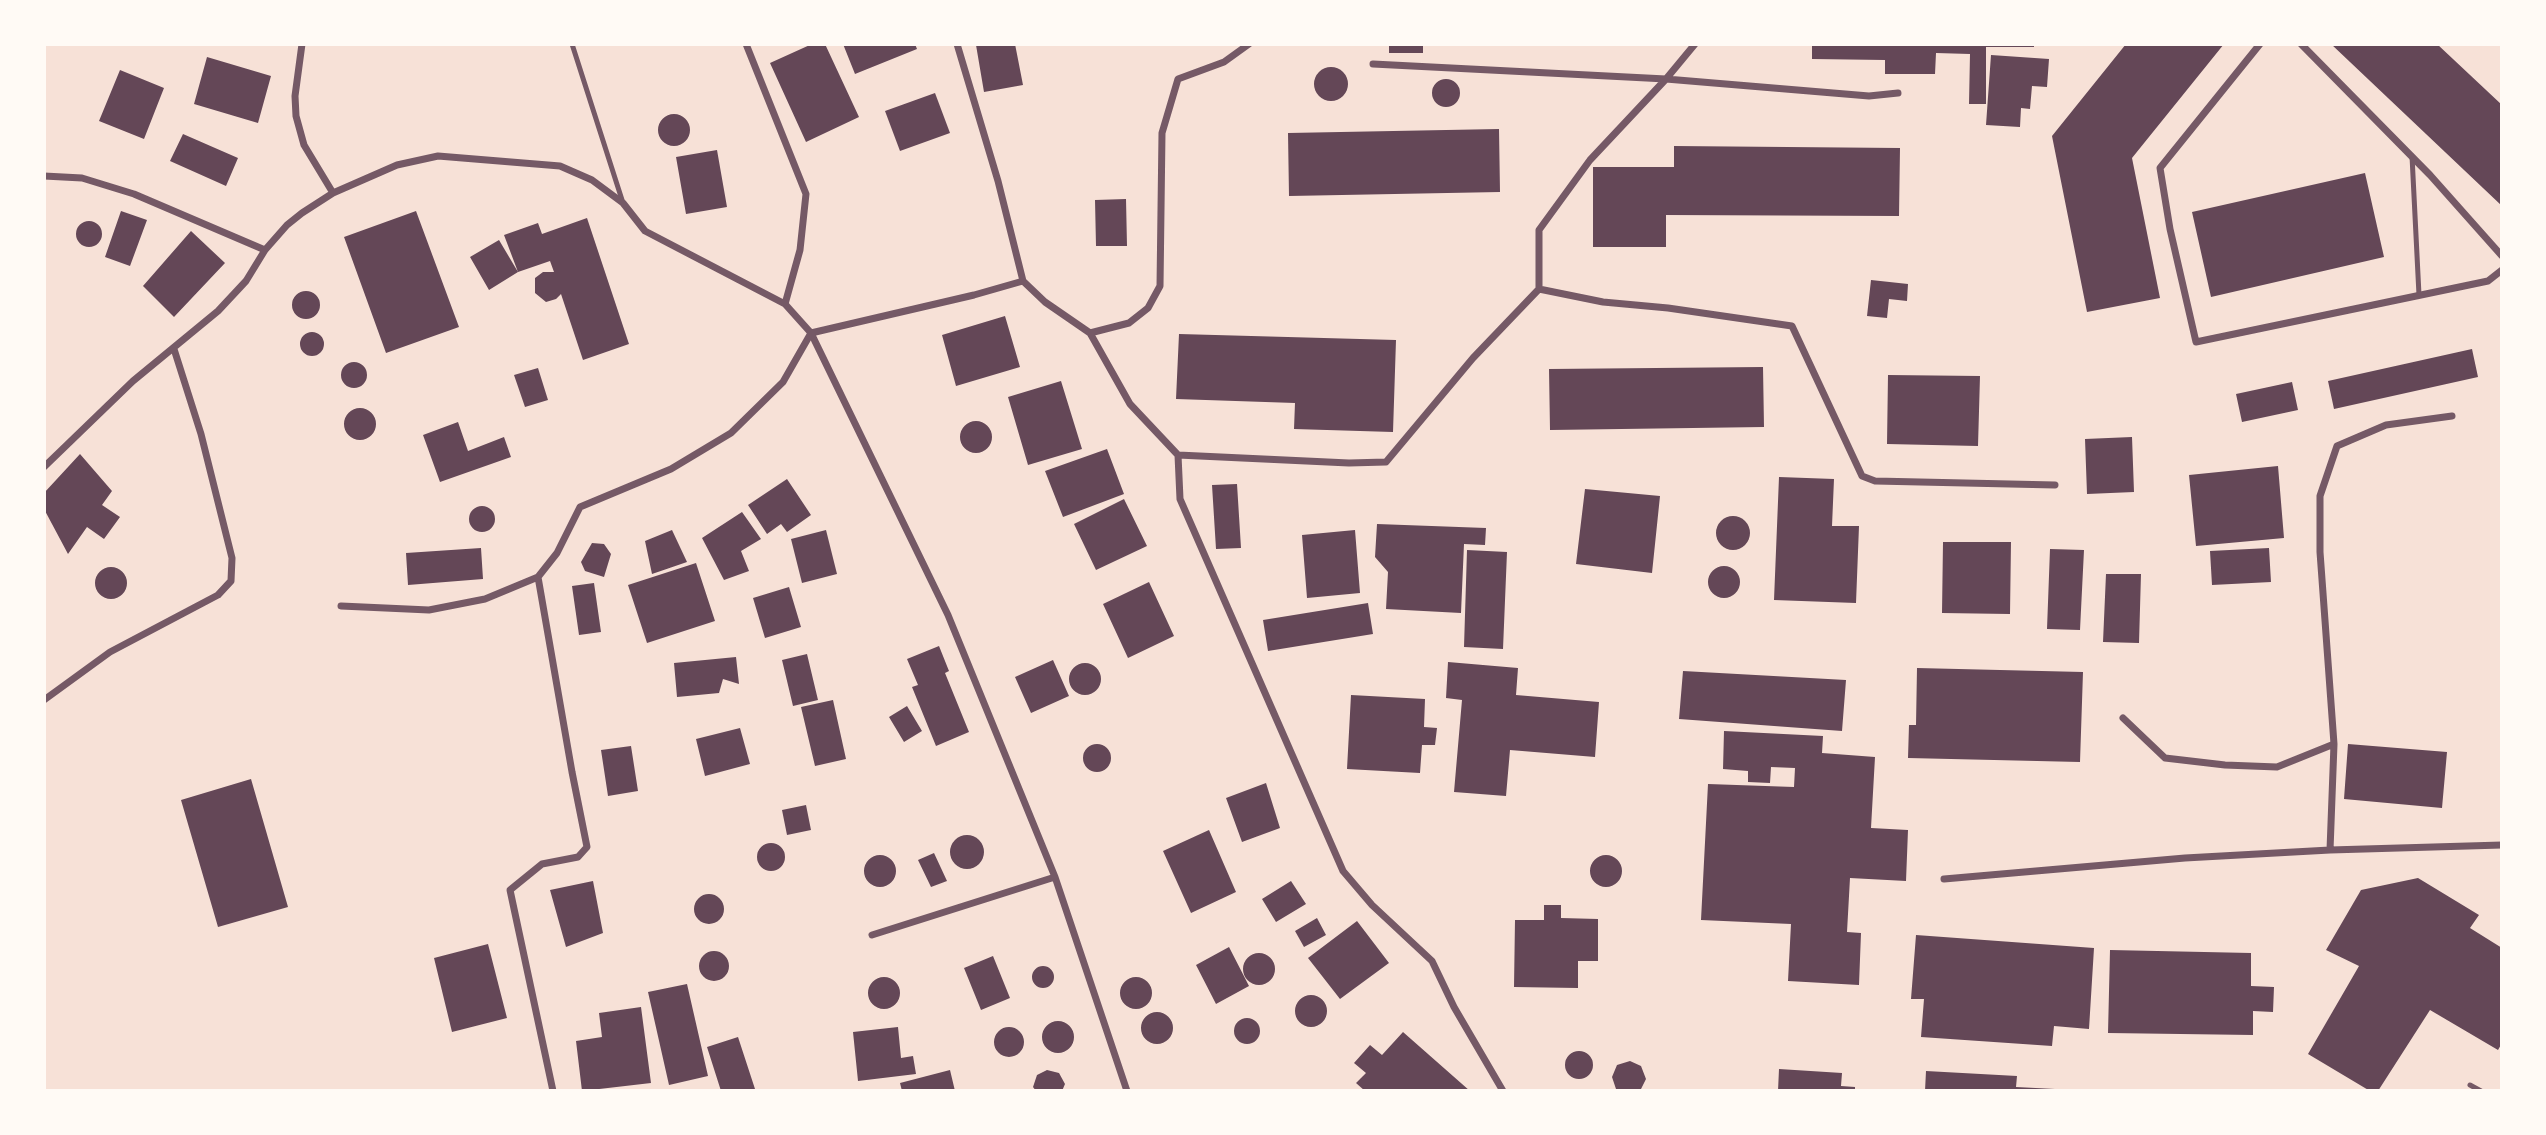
<!DOCTYPE html>
<style>
body{margin:0}
#map{position:relative;width:2546px;height:1135px;overflow:hidden;background:#f7e1d7;font-family:"PT Sans Narrow",sans-serif}
canvas{display:block}
.frame{position:absolute;inset:0;border:46px solid #fffaf5;pointer-events:none}
</style>
<div id="map">
<canvas width="2546" height="1135"></canvas>
<div class="frame"></div>
</div>
<script>
const g = document.querySelector('canvas').getContext('2d');
g.lineJoin = 'round';
function paint(path, color) { g.fillStyle = color; g.fill(path, 'evenodd'); }
const shape = rows => new Path2D(rows.map(r => 'M' + r).join(''));
function strokePath(path, color, width, dash) { g.strokeStyle = color; g.lineWidth = width; g.lineCap = dash ? 'butt' : 'round'; g.setLineDash(dash || []); g.stroke(path); }
paint(shape([
 [812,44,825,44,859,117,806,142,770,63],
 [843,44,915,44,917,49,855,74],
 [983,44,1015,44,1023,85,984,92,976,45],
 [1389,44,1423,44,1423,53,1389,53],
 [1812,44,2034,44,2034,47,1986,47,1986,104,1969,104,1970,54,1936,53,1935,74,1885,74,1885,60,1812,59],
 [2126,44,2224,44,2132,158,2160,298,2087,312,2052,136],
 [2331,44,2437,44,2502,105,2502,206],
 [1991,55,2049,59,2047,87,2032,86,2030,109,2021,108,2020,127,1986,125],
 [207,57,271,76,258,123,194,104],
 '1314 84a17 17 0 1 1 34 0a17 17 0 1 1-34 0Z',
 [120,70,164,88,144,139,99,121],
 '1432 93a14 14 0 1 1 28 0a14 14 0 1 1-28 0Z',
 [935,93,950,133,900,151,885,111],
 '658 130a16 16 0 1 1 32 0a16 16 0 1 1-32 0Z',
 [1499,129,1500,192,1289,196,1288,133],
 [183,134,238,158,226,186,170,161],
 [1674,146,1900,148,1899,216,1666,215,1666,247,1593,247,1593,167,1674,167],
 [717,150,727,207,686,214,676,157],
 [2365,173,2384,257,2211,297,2192,212],
 [1126,199,1127,246,1096,246,1095,200],
 [121,211,147,220,130,266,105,257],
 [416,211,459,327,386,353,344,237],
 [587,218,629,344,583,360,561,294,556,299,546,302,535,293,535,278,543,272,554,272,550,261,518,272,504,235,538,223,542,234],
 '76 234a13 13 0 1 1 26 0a13 13 0 1 1-26 0Z',
 [191,231,225,263,174,317,143,286],
 [499,240,518,272,489,290,470,257],
 [1871,280,1908,284,1907,301,1889,299,1887,318,1867,316],
 '292 305a14 14 0 1 1 28 0a14 14 0 1 1-28 0Z',
 [1005,316,1020,367,956,386,942,335],
 '300 344a12 12 0 1 1 24 0a12 12 0 1 1-24 0Z',
 [1179,334,1396,340,1393,432,1294,429,1295,403,1176,399],
 [2472,349,2478,377,2334,409,2328,381],
 '341 375a13 13 0 1 1 26 0a13 13 0 1 1-26 0Z',
 [1763,367,1764,427,1550,430,1549,369],
 [538,368,548,400,525,407,514,375],
 [1888,375,1980,376,1978,446,1887,444],
 [1061,381,1082,449,1028,465,1008,397],
 [2292,382,2298,410,2242,422,2236,394],
 '344 424a16 16 0 1 1 32 0a16 16 0 1 1-32 0Z',
 '960 437a16 16 0 1 1 32 0a16 16 0 1 1-32 0Z',
 [458,422,468,451,504,437,511,457,440,482,423,435],
 [2132,437,2134,492,2087,494,2085,439],
 [1107,449,1124,494,1063,517,1045,471],
 [80,454,112,491,102,505,120,517,104,539,87,527,68,554,44,509,44,493],
 [2278,466,2284,538,2196,546,2189,475],
 [1779,477,1834,479,1832,526,1859,526,1856,603,1774,600],
 [787,479,811,515,787,532,781,524,767,534,748,505],
 [1237,484,1241,548,1216,549,1212,485],
 [1585,489,1660,496,1652,573,1576,564],
 [1124,499,1147,546,1096,570,1074,524],
 '469 519a13 13 0 1 1 26 0a13 13 0 1 1-26 0Z',
 [742,512,761,539,741,551,749,571,724,580,702,538],
 '1716 533a17 17 0 1 1 34 0a17 17 0 1 1-34 0Z',
 [1377,524,1486,528,1485,545,1464,544,1461,613,1386,609,1388,572,1375,557],
 [672,530,687,562,652,574,645,541],
 [826,530,837,574,802,583,791,539],
 [1355,530,1360,593,1307,598,1302,535],
 [1943,542,2011,542,2010,614,1942,613],
 [592,543,604,544,611,554,604,577,585,571,581,562],
 [481,548,483,579,408,585,406,553],
 [2269,548,2271,582,2212,585,2210,551],
 [2050,549,2084,550,2080,630,2047,629],
 [1467,550,1507,552,1503,649,1464,647],
 [696,563,715,621,647,643,628,585],
 '1708 582a16 16 0 1 1 32 0a16 16 0 1 1-32 0Z',
 '95 583a16 16 0 1 1 32 0a16 16 0 1 1-32 0Z',
 [2106,574,2141,574,2139,643,2103,642],
 [1149,582,1174,636,1128,658,1103,604],
 [594,583,601,632,579,635,572,586],
 [789,587,801,627,765,638,753,598],
 [1368,603,1373,634,1268,651,1263,620],
 [939,646,949,671,945,673,969,732,936,746,912,687,918,685,907,659],
 [807,654,818,700,793,706,782,660],
 [736,657,739,684,723,679,719,693,677,697,674,663],
 [1053,660,1069,696,1031,713,1015,677],
 [1448,662,1518,668,1516,695,1599,702,1595,757,1510,750,1506,796,1454,792,1462,700,1446,698],
 '1069 679a16 16 0 1 1 32 0a16 16 0 1 1-32 0Z',
 [1917,668,2083,672,2080,762,1908,758,1909,725,1916,725],
 [1683,671,1846,680,1842,731,1679,719],
 [1351,695,1425,699,1424,727,1437,728,1435,745,1422,745,1420,773,1347,769],
 [833,700,846,759,815,766,801,707],
 [907,706,922,731,904,742,889,717],
 [740,728,750,764,705,776,696,739],
 [1724,731,1823,736,1822,753,1875,757,1871,828,1908,830,1906,881,1850,878,1847,932,1861,933,1859,985,1788,981,1791,924,1701,920,1708,784,1794,787,1795,768,1771,767,1770,783,1748,782,1748,771,1723,769],
 [2348,744,2447,752,2442,808,2344,799],
 '1083 758a14 14 0 1 1 28 0a14 14 0 1 1-28 0Z',
 [631,746,638,791,608,796,601,750],
 [251,779,288,907,218,927,181,800],
 [1266,783,1280,828,1242,842,1226,798],
 [806,805,811,830,787,835,782,810],
 [1209,830,1236,892,1191,913,1163,851],
 '950 852a17 17 0 1 1 34 0a17 17 0 1 1-34 0Z',
 '757 857a14 14 0 1 1 28 0a14 14 0 1 1-28 0Z',
 [934,853,947,881,931,887,918,860],
 '1590 871a16 16 0 1 1 32 0a16 16 0 1 1-32 0Z',
 '864 871a16 16 0 1 1 32 0a16 16 0 1 1-32 0Z',
 [2418,878,2479,915,2470,928,2502,948,2502,1043,2498,1050,2430,1010,2378,1091,2370,1091,2308,1054,2359,966,2326,950,2361,890],
 [593,881,603,933,566,947,550,890],
 [1291,881,1306,904,1276,922,1262,899],
 '694 909a15 15 0 1 1 30 0a15 15 0 1 1-30 0Z',
 [1544,905,1561,905,1561,918,1598,919,1598,961,1578,961,1578,988,1514,987,1515,920,1544,920],
 [1317,918,1326,935,1304,947,1295,931],
 [1357,921,1389,963,1340,999,1308,958],
 [1916,935,2094,948,2089,1029,2054,1026,2052,1046,1921,1037,1924,999,1911,999],
 [488,944,507,1018,452,1032,434,958],
 [1229,947,1249,986,1216,1004,1196,965],
 [2110,950,2251,953,2251,986,2274,987,2273,1012,2253,1011,2253,1035,2108,1033],
 '699 966a15 15 0 1 1 30 0a15 15 0 1 1-30 0Z',
 '1243 969a16 16 0 1 1 32 0a16 16 0 1 1-32 0Z',
 [993,956,1010,998,981,1010,964,968],
 '1032 977a11 11 0 1 1 22 0a11 11 0 1 1-22 0Z',
 '1120 993a16 16 0 1 1 32 0a16 16 0 1 1-32 0Z',
 '868 993a16 16 0 1 1 32 0a16 16 0 1 1-32 0Z',
 [687,984,708,1076,669,1085,648,992],
 '1295 1011a16 16 0 1 1 32 0a16 16 0 1 1-32 0Z',
 [641,1007,651,1083,582,1091,576,1041,602,1037,599,1013],
 '1141 1028a16 16 0 1 1 32 0a16 16 0 1 1-32 0Z',
 '1234 1031a13 13 0 1 1 26 0a13 13 0 1 1-26 0Z',
 '1042 1037a16 16 0 1 1 32 0a16 16 0 1 1-32 0Z',
 [898,1027,901,1058,913,1056,916,1074,858,1081,853,1032],
 '994 1042a15 15 0 1 1 30 0a15 15 0 1 1-30 0Z',
 [1403,1032,1470,1091,1365,1091,1356,1083,1366,1073,1354,1063,1370,1045,1382,1055],
 [738,1037,755,1089,747,1091,721,1091,707,1047],
 '1565 1065a14 14 0 1 1 28 0a14 14 0 1 1-28 0Z',
 [1630,1061,1641,1066,1646,1079,1640,1091,1620,1091,1616,1089,1612,1077,1617,1065],
 [1779,1069,1842,1073,1841,1086,1855,1087,1855,1091,1778,1091],
 [950,1070,955,1091,902,1091,900,1083],
 [1047,1070,1059,1073,1065,1084,1062,1091,1036,1091,1033,1087,1037,1075],
 [1926,1071,2017,1076,2016,1087,2055,1089,2055,1091,1925,1091]
]), '#644757');
strokePath(shape([
 [572,44,623,203],
 [2412,156,2419,295],
 [2470,1085,2481,1091]
]), '#755966', 5);
strokePath(shape([
 [302,44,295,96,296,116,304,145,333,193],
 [746,44,806,194,800,250,785,304],
 [957,44,998,181,1023,281,1045,302,1090,333,1130,404,1178,455,1180,499,1343,871,1372,905,1432,961,1454,1007,1503,1091],
 [2260,44,2160,168,2170,229,2196,342,2488,281,2502,270],
 [2301,44,2430,175,2502,256],
 [1373,64,1666,79,1869,96,1898,93],
 [44,176,82,178,134,194,265,250],
 [1539,289,1603,302,1668,308,1792,326,1862,476,1875,481,2055,485],
 [1090,333,1129,323,1148,308,1160,286,1162,133,1178,79,1224,62,1249,44],
 [1178,455,1349,463,1386,462,1473,358,1539,289,1539,230,1590,160,1666,79,1695,44],
 [44,467,133,381,218,311,246,281,265,250,287,225,302,213,333,193,397,165,438,156,560,166,592,180,623,203,645,231,785,304,811,333,948,615,1055,877,1127,1091],
 [538,577,572,772,587,847,578,857,542,864,510,890,553,1091],
 [341,606,429,610,485,599,538,577,557,553,580,507,671,469,731,433,783,382,811,333,974,295,1023,281],
 [44,700,110,652,218,595,231,581,232,558,201,434,174,349],
 [2123,718,2165,758,2225,765,2277,767,2334,744,2330,850],
 [2334,744,2320,552,2320,496,2337,446,2386,425,2452,416],
 [1944,879,2185,858,2330,850,2502,845],
 [872,935,1055,877]
]), '#755966', 7);
</script>
